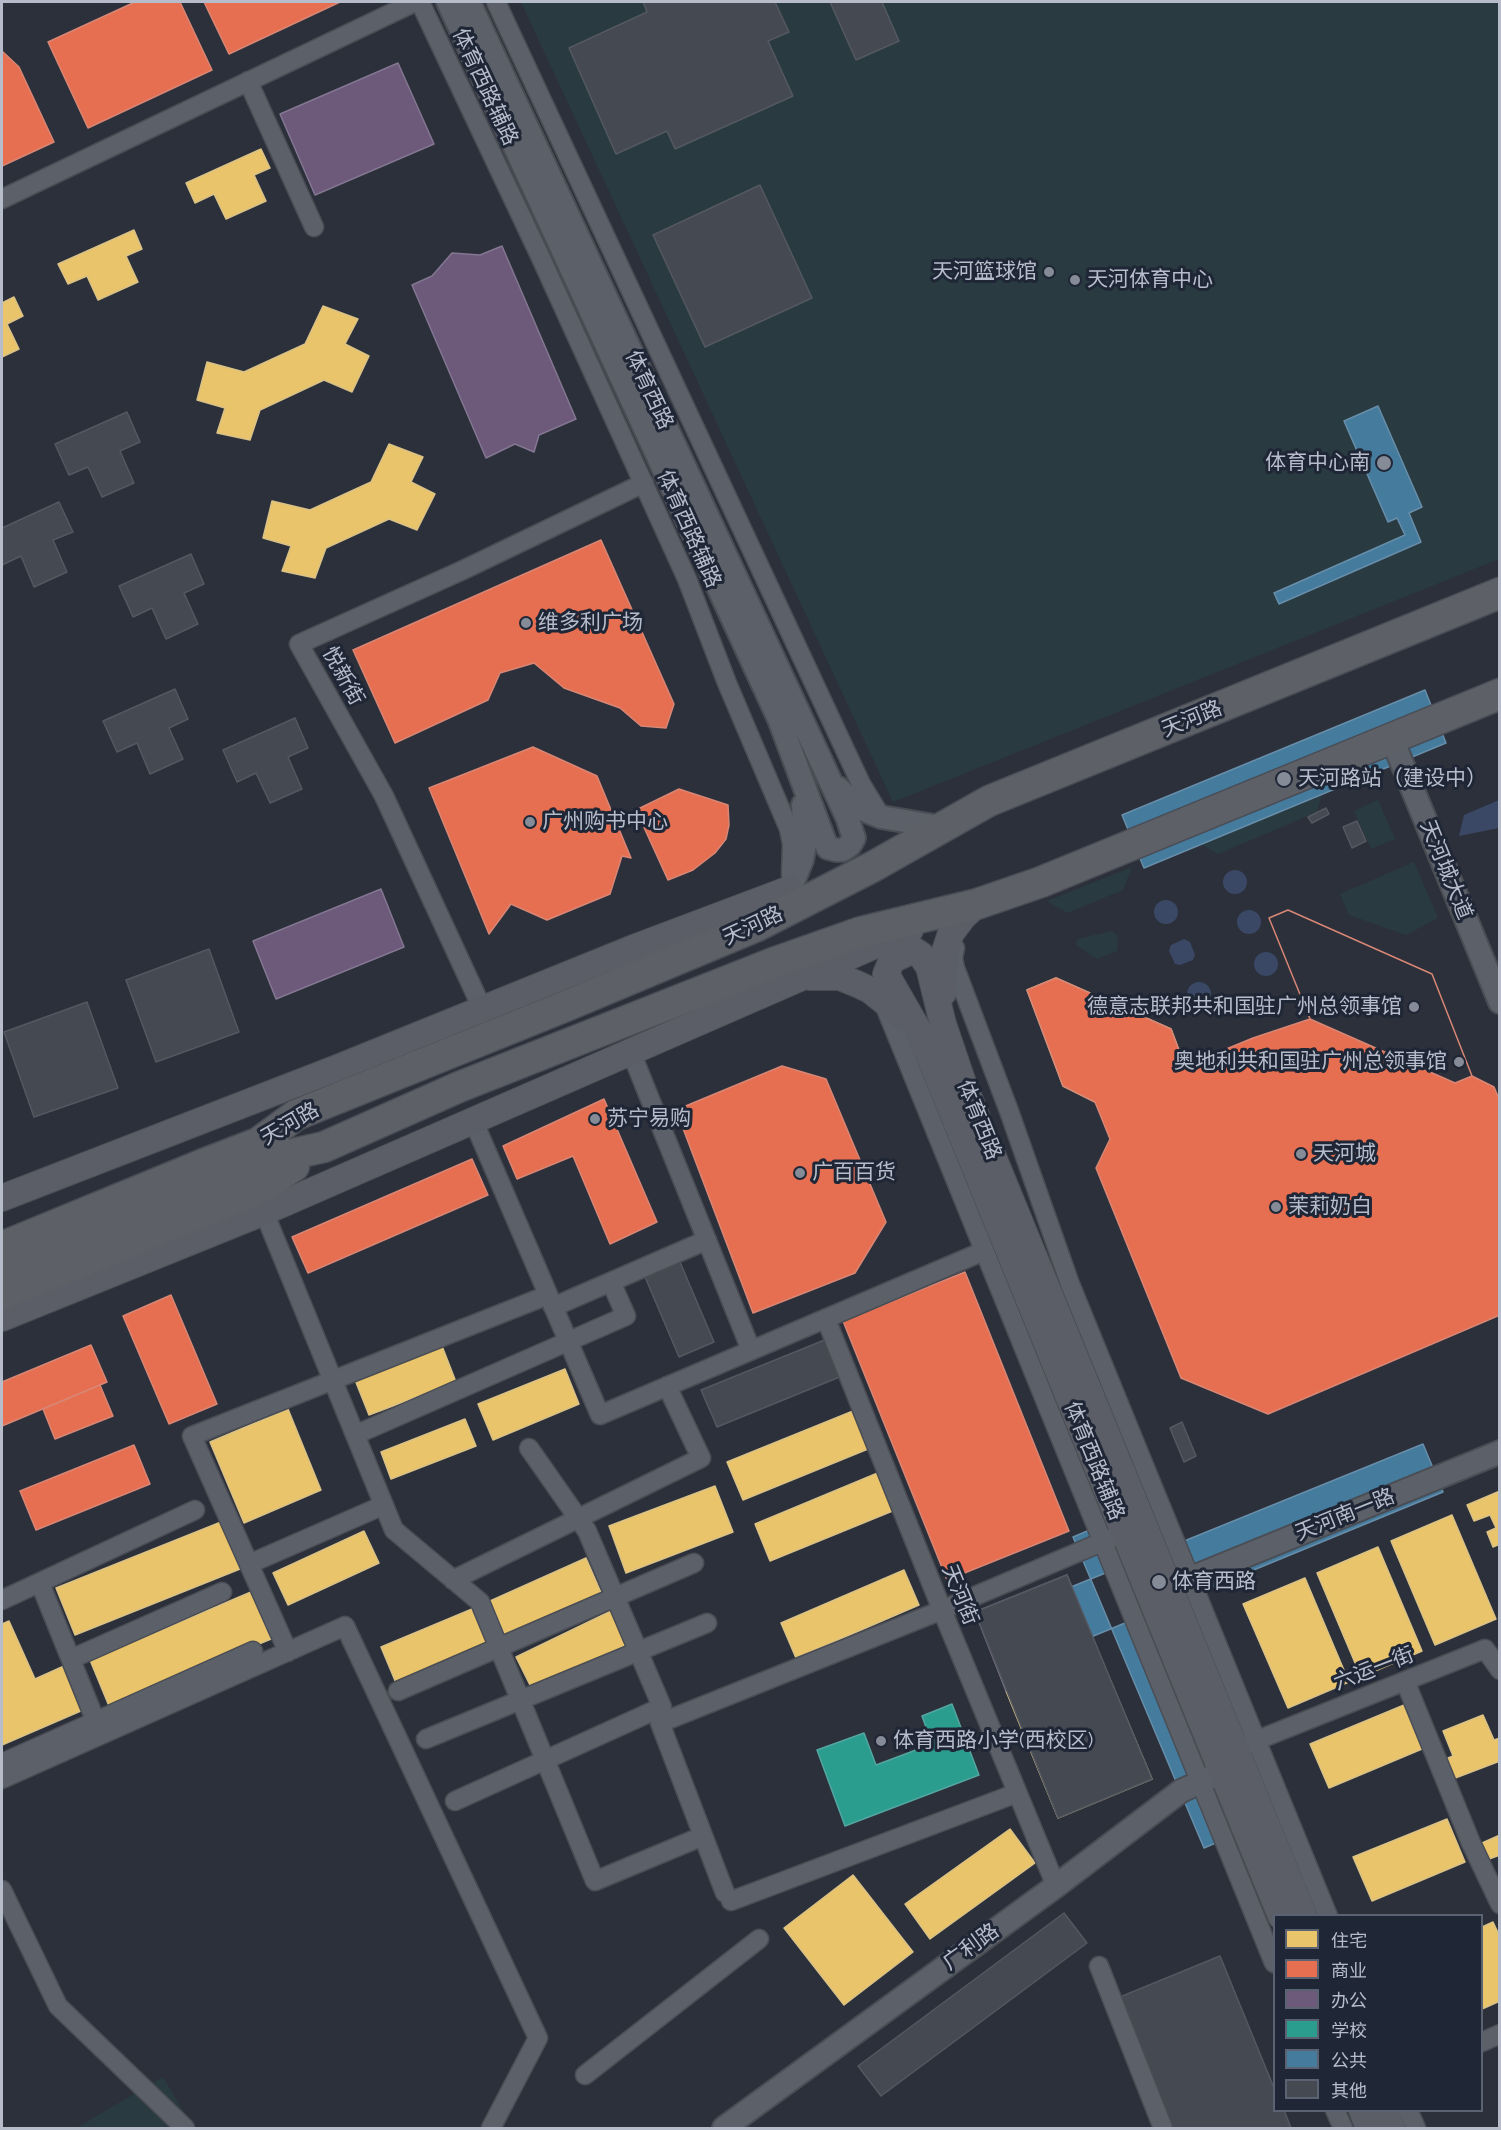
<!DOCTYPE html>
<meta charset="utf-8">
<style>
body{margin:0}
#map{position:relative;width:1501px;height:2130px;overflow:hidden;background:#2c303a;font-family:Raleway,"Noto Sans SC",sans-serif}
canvas{display:block}
.frame{position:absolute;inset:0;border:3px solid #b6bcca;pointer-events:none}
.legend{position:absolute;left:1273px;top:1914px;width:210px;height:198px;box-sizing:border-box;background:#1f2635;border:2px solid #5b6271;margin:0;padding:8px 10px;list-style:none;font-size:18px;color:#b6bcca}
.legend li{display:flex;align-items:center;gap:12px;height:30px}
.legend b{width:30px;border:2px solid #5b6271}
</style>
<div id="map">
<canvas width="1501" height="2130"></canvas>
<div class="frame"></div>
<ul class="legend">
<li><b style="height:16px;background:#e9c46a"></b>住宅</li>
<li><b style="height:16px;background:#e76f51"></b>商业</li>
<li><b style="height:16px;background:#6d597a"></b>办公</li>
<li><b style="height:16px;background:#2a9d8f"></b>学校</li>
<li><b style="height:16px;background:#457b9d"></b>公共</li>
<li><b style="height:16px;background:#454951"></b>其他</li>
</ul>
</div>
<script>
const g = document.querySelector('canvas').getContext('2d');
g.lineJoin = 'round';
function paint(path, color) { g.fillStyle = color; g.fill(path, 'evenodd'); }
const shape = rows => new Path2D(rows.map(r => 'M' + r).join(''));
function strokePath(path, color, width, dash) { g.strokeStyle = color; g.lineWidth = width; g.lineCap = dash ? 'butt' : 'round'; g.setLineDash(dash || []); g.stroke(path); }
function write(font, color, halo, rows, align = 'center') {
  g.font = font + ' Raleway,"Noto Sans SC",sans-serif'; g.lineWidth = 6; g.setLineDash([]); g.textBaseline = 'middle'; g.strokeStyle = halo; g.fillStyle = color; for (const [text, x, y, turn = 0] of rows) {
    g.save(); g.translate(x, y); g.rotate((+turn || 0) * Math.PI / 180); g.textAlign = isNaN(turn) ? turn : align; if (halo) g.strokeText(text, 0, 0); g.fillText(text, 0, 0); g.restore();
  }
}
paint(shape([
 [521,2,1499,2,1499,559,893,802],
 [1323,791,1317,812,1218,854,1199,843],
 [1378,800,1395,839,1371,849,1354,811],
 [1414,862,1438,918,1406,935,1349,915,1340,894],
 [1132,867,1123,890,1067,913,1047,901],
 [1112,931,1118,936,1117,951,1097,959,1076,945,1077,939],
 [163,2077,193,2128,76,2128]
]), '#293a40');
paint(shape([
 [1499,800,1499,828,1459,836,1464,815],
 '1223 882a12 12 0 1 1 24 0a12 12 0 1 1-24 0Z',
 '1154 912a12 12 0 1 1 24 0a12 12 0 1 1-24 0Z',
 '1237 922a12 12 0 1 1 24 0a12 12 0 1 1-24 0Z',
 [1184,939,1190,942,1195,955,1193,960,1180,965,1175,964,1169,951,1171,945],
 '1254 964a12 12 0 1 1 24 0a12 12 0 1 1-24 0Z',
 '1187 994a12 12 0 1 1 24 0a12 12 0 1 1-24 0Z'
]), '#3a4865');
const homes = shape([
 [261,149,270,168,254,175,266,201,226,219,214,194,195,203,186,183,261,149],
 [134,230,142,249,126,256,138,282,98,300,87,276,68,284,58,264,134,230],
 [14,297,23,316,7,324,19,349,2,357,2,303,14,297],
 [323,306,358,319,345,344,369,356,352,392,324,380,260,410,250,440,217,433,225,408,197,400,207,362,244,372,305,344,323,306],
 [389,444,423,457,411,482,435,494,417,530,389,519,326,548,315,578,282,571,291,546,263,538,272,501,310,510,371,482,389,444],
 [1056,978,1171,1029,1185,1066,1095,1102,1063,1086,1027,990,1056,978],
 [442,1346,456,1382,369,1415,355,1380,442,1346],
 [565,1369,579,1404,493,1440,478,1404,565,1369],
 [288,1409,321,1490,244,1523,210,1442,288,1409],
 [853,1411,868,1449,743,1500,727,1462,853,1411],
 [465,1419,476,1446,391,1479,381,1452,465,1419],
 [880,1472,895,1510,770,1561,755,1524,880,1472],
 [715,1486,733,1532,626,1573,609,1526,715,1486],
 [1500,1491,1500,1544,1493,1547,1487,1532,1496,1528,1490,1515,1474,1521,1467,1505,1500,1491],
 [1452,1515,1496,1619,1435,1645,1391,1541,1452,1515],
 [221,1522,240,1569,75,1635,56,1588,221,1522],
 [364,1531,379,1563,288,1605,273,1573,364,1531],
 [1378,1547,1422,1651,1361,1677,1317,1573,1378,1547],
 [586,1558,603,1597,507,1640,490,1601,586,1558],
 [904,1570,919,1605,796,1658,781,1623,904,1570],
 [1305,1578,1349,1682,1288,1708,1243,1604,1305,1578],
 [251,1592,271,1639,109,1706,90,1660,251,1592],
 [472,1609,487,1644,396,1683,381,1647,472,1609],
 [613,1610,629,1644,533,1691,516,1657,613,1610],
 [9,1621,35,1679,64,1666,83,1710,2,1745,2,1624,9,1621],
 [1099,1653,1152,1779,1058,1818,1006,1691,1099,1653],
 [1404,1705,1422,1749,1329,1788,1310,1744,1404,1705],
 [1483,1715,1494,1740,1500,1738,1500,1761,1450,1780,1443,1760,1453,1756,1443,1731,1483,1715],
 [1447,1819,1465,1862,1372,1901,1353,1857,1447,1819],
 [1010,1829,1035,1863,930,1939,905,1904,1010,1829],
 [1500,1835,1500,1855,1489,1859,1482,1843,1500,1835],
 [853,1875,913,1952,844,2005,784,1928,853,1875],
 [1493,1922,1500,1937,1500,2001,1482,2009,1482,1927,1493,1922]
]);
paint(homes, '#e9c46a');
strokePath(homes, '#dac287', 1.5);
const shops = shape([
 [135,2,180,2,212,70,88,128,48,42,135,2],
 [204,2,340,2,229,54,204,2],
 [2,51,19,67,54,142,2,166,2,51],
 [601,540,674,704,666,728,641,726,620,708,564,688,534,663,500,673,488,700,395,743,353,650,601,540],
 [533,747,597,776,631,858,622,856,610,894,547,920,511,904,489,934,429,788,533,747],
 [679,789,728,805,729,825,726,839,715,853,693,870,668,880,636,810,679,789],
 [1288,910,1432,974,1472,1076,1455,1083,1310,1019,1269,918,1288,910],
 [1288,910,1432,974,1472,1076,1494,1087,1500,1101,1500,1315,1268,1414,1181,1378,1096,1168,1110,1139,1095,1102,1063,1086,1027,990,1056,978,1171,1029,1185,1066,1253,1038,1310,1019,1269,918,1288,910],
 [782,1066,826,1079,886,1222,855,1273,753,1313,676,1110,782,1066],
 [604,1099,657,1222,610,1244,573,1156,517,1179,503,1146,604,1099],
 [472,1159,488,1195,308,1273,292,1237,472,1159],
 [965,1272,1069,1531,947,1580,843,1321,965,1272],
 [171,1295,217,1404,169,1424,123,1316,171,1295],
 [91,1345,107,1382,2,1426,2,1382,91,1345],
 [100,1385,113,1416,55,1439,43,1409,100,1385],
 [134,1445,150,1484,36,1530,20,1491,134,1445]
]);
paint(shops, '#e76f51');
strokePath(shops, '#d88675', 1.5);
const offices = shape([
 [398,63,434,144,315,195,280,114,398,63],
 [502,246,576,419,539,435,534,452,515,444,486,458,412,285,432,276,452,253,480,255,502,246],
 [381,889,404,947,276,999,253,941,381,889],
 [1067,1575,1099,1653,1006,1691,975,1612,1067,1575]
]);
paint(offices, '#6d597a');
strokePath(offices, '#837792', 1.5);
const schools = shape([
 [952,1704,979,1775,845,1826,817,1750,864,1733,876,1765,932,1744,922,1716,952,1704]
]);
paint(schools, '#2a9d8f');
strokePath(schools, '#54a6a1', 1.5);
const public = shape([
 [1378,406,1422,507,1409,513,1421,542,1279,604,1274,593,1405,535,1397,518,1388,522,1344,421,1378,406],
 [1425,690,1446,743,1144,868,1122,815,1425,690],
 [1423,1444,1443,1492,1091,1637,1071,1587,1423,1444],
 [1152,1504,1281,1815,1204,1848,1073,1537,1152,1504]
]);
paint(public, '#457b9d');
strokePath(public, '#678eaa', 1.5);
const building = shape([
 [643,2,775,2,789,32,768,41,793,96,675,149,667,131,616,154,569,48,647,12,643,2],
 [830,2,882,2,899,41,856,60,830,2],
 [760,185,812,298,705,347,653,235,760,185],
 [127,412,140,442,120,451,134,483,102,497,88,467,69,475,55,444,127,412],
 [59,502,73,532,53,540,67,572,34,587,21,556,2,565,2,528,59,502],
 [191,554,204,584,184,593,198,624,166,639,152,608,133,617,119,586,191,554],
 [175,689,188,719,169,728,183,759,150,774,137,743,117,752,103,721,175,689],
 [295,718,308,748,288,757,302,789,270,803,256,773,237,782,223,750,295,718],
 [1326,808,1329,814,1312,823,1308,817,1326,808],
 [1357,821,1366,841,1352,848,1343,827,1357,821],
 [209,949,239,1032,156,1062,126,980,209,949],
 [87,1002,118,1088,34,1117,4,1032,87,1002],
 [680,1262,714,1342,679,1357,645,1277,680,1262],
 [827,1339,842,1376,717,1427,701,1390,827,1339],
 [1182,1422,1196,1456,1184,1462,1170,1428,1182,1422],
 [1067,1575,1152,1779,1058,1818,975,1612,1067,1575],
 [1064,1913,1087,1943,881,2096,858,2066,1064,1913],
 [1220,1956,1274,2088,1274,2110,1284,2110,1291,2128,1169,2128,1115,1999,1220,1956]
]);
paint(building, '#454951');
strokePath(building, '#545861', 1.5);
const minor = shape([
 [420,2,541,258,687,579,727,683,789,829,792,844,791,875],
 [496,2,861,784,881,817],
 [248,81,314,227],
 [2,199,415,2],
 [955,948,953,958,955,968,1009,1111,1070,1284,1328,1916],
 [882,999,1274,1963],
 [482,1008,384,796,299,644,463,570,644,483],
 [631,1052,751,1350],
 [473,1120,600,1415,984,1251],
 [264,1212,394,1530,480,1602,595,1881,703,1836],
 [553,1307,707,1240],
 [826,1319,942,1610,1056,1886],
 [355,1435,626,1316,611,1282],
 [249,1564,384,1505],
 [453,1580,701,1458,667,1386],
 [40,1583,96,1722],
 [2,1600,195,1510],
 [288,1652,192,1436,548,1295],
 [71,1659,222,1592],
 [1405,1681,1471,1843,1500,1904],
 [398,1691,694,1563],
 [426,1739,707,1623],
 [1245,1745,1485,1649,1500,1670],
 [2,1763,253,1651],
 [2,1779,345,1626,538,2038,491,2128],
 [455,1801,662,1707,587,1531,529,1448],
 [2,1890,58,2006,185,2128],
 [725,1893,660,1723,942,1610,1114,1537],
 [731,1901,1017,1793],
 [1099,1966,1163,2128],
 [1482,2042,1500,2034],
 [585,2075,759,1939],
 [1335,2110,1343,2128],
 [1408,2110,1416,2128]
]);
const tertiary = shape([
 [448,2,779,719,825,842,828,848,836,850,843,850,850,845,854,838,847,817,469,2],
 [1392,739,1500,1002],
 [838,788,858,807,871,813,881,817,940,827],
 [778,902,790,889,802,860,805,844,803,805],
 [1169,1587,1500,1452],
 [724,2128,1056,1886,1181,1791,1222,1772]
]);
const secondary = shape([
 [810,977,840,977,857,984,870,990,905,1018],
 [943,993,945,951,951,933,963,917,977,904],
 [2,1198,337,1068,636,947,790,889],
 [2,1318,264,1212,910,930],
 [1281,1916,933,1065,917,1028,886,974,892,960,909,952,915,951,921,955,929,967,943,1024,964,1086,1304,1916],
 [1362,2110,1369,2128],
 [1384,2110,1392,2128]
]);
const trunk = shape([
 [2,1247,201,1165,258,1143,296,1115,566,1006,757,926,874,866,989,801,1500,593],
 [2,1270,280,1157,324,1147,459,1087,773,963,861,932,977,904,1041,882,1500,694],
 [2,1294,255,1191,294,1166]
]);
strokePath(minor, '#4a4d54', 21);
strokePath(tertiary, '#4a4d54', 26);
strokePath(secondary, '#4a4d54', 28);
strokePath(trunk, '#494c55', 33);
strokePath(minor, '#5c6068', 18);
strokePath(tertiary, '#5c6068', 22);
strokePath(secondary, '#5b5e66', 26);
strokePath(trunk, '#5d6066', 30);
for (const [x, y, r, color] of [
 [1049,272,6,"#868b98"],
 [1075,280,6,"#868b98"],
 [1384,463,8,"#868b98"],
 [526,623,6,"#868b98"],
 [1284,779,8,"#868b98"],
 [530,822,6,"#868b98"],
 [1414,1007,6,"#868b98"],
 [1459,1062,6,"#868b98"],
 [595,1119,6,"#868b98"],
 [1301,1154,6,"#868b98"],
 [800,1173,6,"#868b98"],
 [1276,1207,6,"#868b98"],
 [1159,1582,8,"#868b98"],
 [881,1741,6,"#868b98"]
]) { const dot = new Path2D(); dot.arc(x, y, r, 0, 2 * Math.PI); g.fillStyle = color; g.fill(dot); strokePath(dot, '#1f2635', 2); }
write('21px', '#b6bcca', '#1f2635', [
 ["体育西路辅路",485,87,65],
 ["体育西路",649,390,65],
 ["体育西路辅路",689,529,66],
 ["悦新街",343,676,61],
 ["天河路",1192,719,-22],
 ["天河城大道",1446,870,68],
 ["天河路",753,926,-25],
 ["体育西路",979,1120,68],
 ["天河路",290,1124,-30],
 ["体育西路辅路",1094,1461,68],
 ["天河南一路",1345,1515,-22],
 ["天河街",960,1595,68],
 ["六运一街",1374,1669,-21],
 ["广利路",971,1947,-36]
]);
write('21px', '#b6bcca', '#1f2635', [
 ["天河篮球馆",1037,272,"right"],
 ["天河体育中心",1087,280],
 ["体育中心南",1370,463,"right"],
 ["维多利广场",538,623],
 ["天河路站（建设中）",1298,779],
 ["广州购书中心",542,822],
 ["德意志联邦共和国驻广州总领事馆",1402,1007,"right"],
 ["奥地利共和国驻广州总领事馆",1447,1062,"right"],
 ["苏宁易购",607,1119],
 ["天河城",1313,1154],
 ["广百百货",812,1173],
 ["茉莉奶白",1288,1207],
 ["体育西路",1172,1582],
 ["体育西路小学(西校区)",893,1741]
], 'left');
</script>
